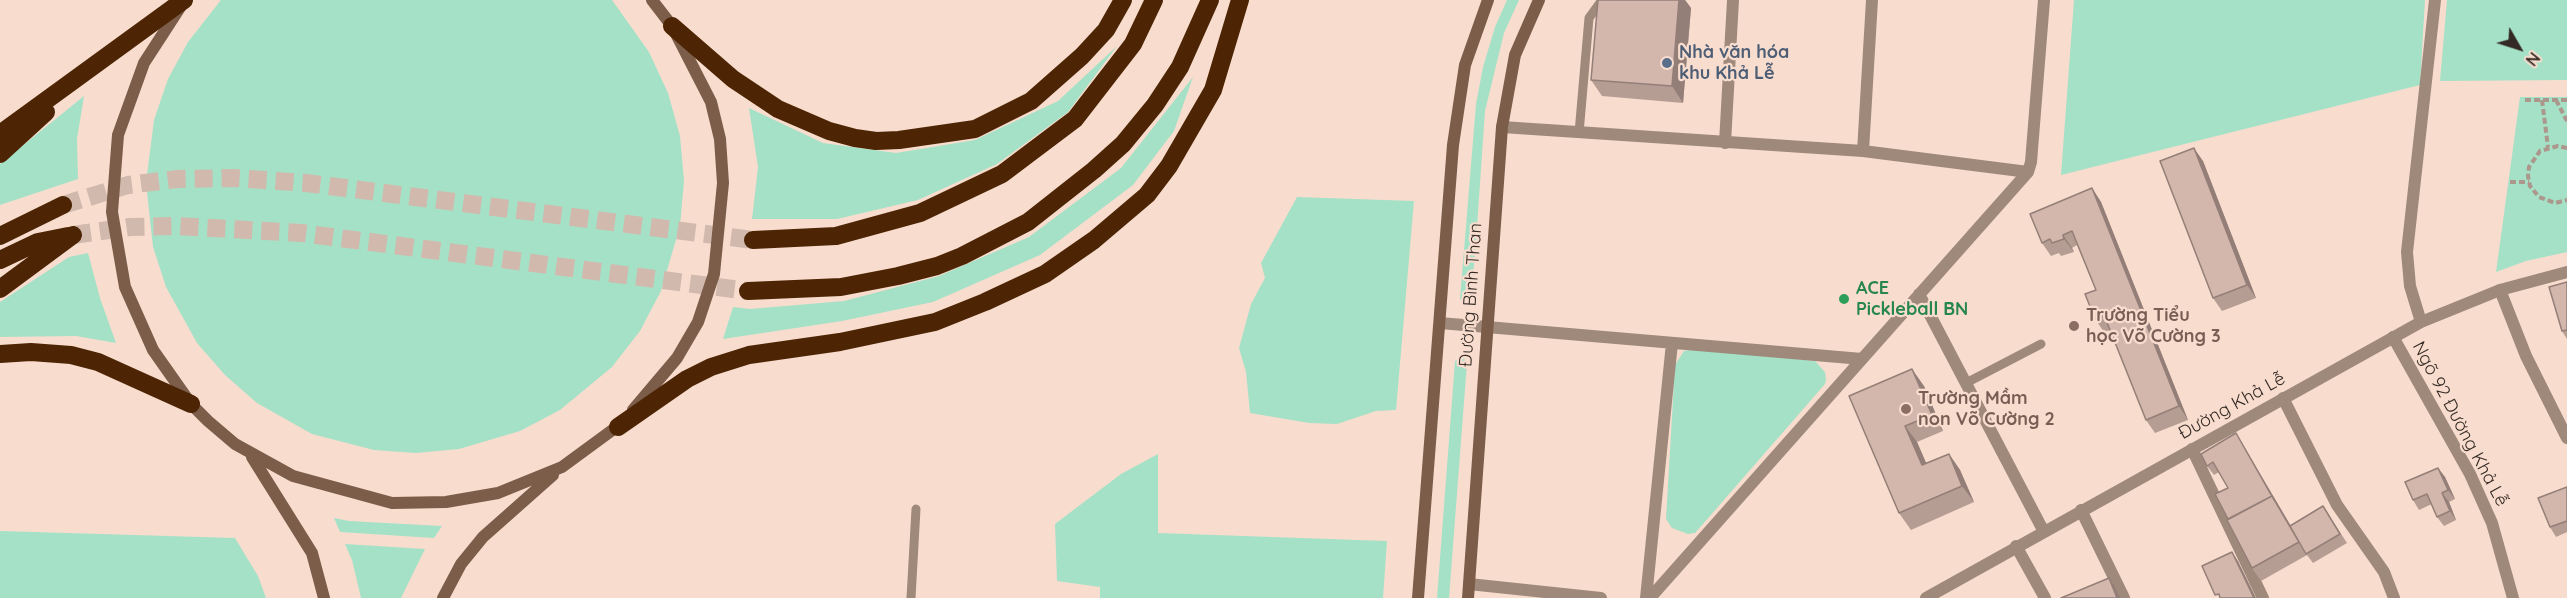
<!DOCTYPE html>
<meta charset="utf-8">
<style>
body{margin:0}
#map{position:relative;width:2567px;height:598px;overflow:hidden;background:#f8ddcf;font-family:Quicksand,sans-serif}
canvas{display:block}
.north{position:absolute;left:2489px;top:18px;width:60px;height:60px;-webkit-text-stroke:4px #f8ddcf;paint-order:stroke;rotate:129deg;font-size:16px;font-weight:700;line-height:24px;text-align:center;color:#342a24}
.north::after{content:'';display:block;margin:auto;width:21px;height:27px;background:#342a24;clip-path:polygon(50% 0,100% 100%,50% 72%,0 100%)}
</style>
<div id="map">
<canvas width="2567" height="598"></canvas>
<div class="north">N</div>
</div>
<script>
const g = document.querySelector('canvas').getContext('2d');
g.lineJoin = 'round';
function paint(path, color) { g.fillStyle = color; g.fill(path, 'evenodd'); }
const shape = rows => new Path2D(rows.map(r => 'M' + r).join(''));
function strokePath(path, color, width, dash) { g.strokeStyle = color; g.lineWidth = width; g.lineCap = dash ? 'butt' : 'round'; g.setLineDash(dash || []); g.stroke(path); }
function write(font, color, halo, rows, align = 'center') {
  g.font = font + ' Quicksand,sans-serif'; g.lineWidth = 4.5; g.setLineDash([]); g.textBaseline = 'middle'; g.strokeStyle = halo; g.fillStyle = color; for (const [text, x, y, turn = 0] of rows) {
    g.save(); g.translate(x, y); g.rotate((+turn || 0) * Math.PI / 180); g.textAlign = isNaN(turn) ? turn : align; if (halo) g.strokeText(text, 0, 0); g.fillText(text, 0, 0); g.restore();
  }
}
paint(shape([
 [221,0,612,0,649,52,668,93,680,136,684,181,680,226,661,291,640,331,612,367,560,410,520,431,459,449,416,453,374,450,312,434,257,403,225,375,197,343,166,287,153,247,146,183,154,120,168,79,188,42],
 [1507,0,1519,0,1504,33,1485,111,1475,256,1470,300,1466,303,1460,299,1476,104,1483,67,1495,27],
 [2074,0,2425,0,2420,85,2061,175],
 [2447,0,2567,0,2567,80,2440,81],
 [1117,46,1068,112,997,164,918,200,837,219,752,219,758,167,749,108,823,143,896,153,975,140,1058,101],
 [1193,77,1174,131,1133,185,1040,255,933,302,842,321,723,339,733,307,750,309,844,301,939,276,1029,237,1121,168],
 [84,96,77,139,78,179,0,205,0,164],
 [2520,97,2567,97,2567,252,2526,261,2496,272],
 [1297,197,1414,201,1396,410,1376,411,1337,424,1309,423,1250,413,1246,372,1239,348,1251,304,1265,278,1261,263],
 [88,253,100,298,116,343,76,336,0,337,0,302,69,257],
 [1696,349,1815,361,1825,372,1826,379,1825,384,1703,524,1695,533,1688,534,1672,528,1666,519,1675,365,1684,351],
 [1463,357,1467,363,1449,598,1437,598,1455,361],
 [1158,454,1158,533,1387,541,1383,598,1100,598,1100,587,1057,581,1055,524,1121,474],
 [334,518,349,521,442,526,434,538,340,532],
 [0,531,235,538,258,576,266,598,0,598],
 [345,544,425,549,401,598,361,598,352,560]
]), '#a5e1c6');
strokePath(shape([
 [63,205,128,185,177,179,234,178,306,183,753,240],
 [73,235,130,227,177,226,301,233,748,291]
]), '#d1b9ad', 18, [18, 9]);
strokePath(shape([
 [2525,100,2567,100],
 [2542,100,2548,147],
 [2556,100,2567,121],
 [2567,148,2558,146,2540,151,2529,167,2528,176,2530,186,2539,197,2555,203,2567,200],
 [2510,182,2529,182]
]), '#ab978c', 4, [6, 3]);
strokePath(shape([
 [1579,133,1589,18,1602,0],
 [1966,383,2041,344],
 [911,598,916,509]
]), '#9f897b', 9);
strokePath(shape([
 [1502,127,1863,151,2028,172],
 [1725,143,1733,0],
 [1863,151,1872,0],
 [2500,290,2526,356,2567,438],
 [1919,294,2043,530],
 [1440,323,1862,359],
 [2393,337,2470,474,2492,523,2513,598],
 [2283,398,2337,505,2384,572,2394,598],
 [2192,449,2263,598],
 [2081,510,2124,598],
 [2016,546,2045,598],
 [1469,584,1601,598],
 [1646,598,1672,343],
 [1650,598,2028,172,2031,162,2044,0]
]), '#9f897b', 12);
strokePath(shape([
 [2421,322,2410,286,2407,252,2435,0],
 [1926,598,2421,322,2500,290,2567,272]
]), '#9f897b', 12);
strokePath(shape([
 [181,6,144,63,118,135,112,212,125,287,153,350,191,404,208,421,235,444,293,476,392,503,446,502,498,493,562,467,622,423],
 [633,410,677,358,698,322,714,274,723,183,720,139,711,102,672,26,652,0],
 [252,457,312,553,324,598],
 [443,598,461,564,483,537,553,475],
 [1418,598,1453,145,1465,65,1488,0],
 [1468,598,1502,127,1515,55,1539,0]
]), '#7c5d4a', 12);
strokePath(shape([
 [672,26,733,79,778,109,829,131,855,138,876,141,899,140,975,129,1031,101,1082,56,1106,30,1123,0],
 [0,134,184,0],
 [0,154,46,112],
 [0,236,63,205],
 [753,240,836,236,920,213,1002,174,1075,119,1133,44,1154,0],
 [0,260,38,242,68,236],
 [0,289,73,235],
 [748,291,841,287,898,276,937,266,962,256,1028,222,1094,170,1123,144,1155,105,1180,67,1210,0],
 [0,354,31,352,71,355,98,362,191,404],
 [618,427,687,379,711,367,749,355,840,342,935,322,985,302,1045,274,1094,240,1147,195,1169,166,1213,90,1240,0]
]), '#4d2504', 18);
paint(shape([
 [1598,0,1685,0,1691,8,1683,103,1602,96,1591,80],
 [2203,161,2256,298,2222,311,2213,298],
 [2092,188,2101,202,2188,420,2155,433,2146,420,2110,330,2104,332,2095,319,2096,290,2077,245,2072,248,2074,252,2061,256,2059,253,2051,256,2042,243],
 [2567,282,2567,339,2562,331],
 [1924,386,1943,431,1917,442,1926,463,1949,454,1960,470,1974,502,1911,530,1899,513,1849,396],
 [2236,433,2242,443,2290,526,2323,506,2347,543,2313,563,2307,555,2261,581,2252,568,2228,488,2219,472,2214,475,2207,466],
 [2438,468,2445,477,2455,499,2449,502,2456,520,2444,526,2437,517,2432,504,2419,510,2413,500],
 [2567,487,2567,532,2556,537,2550,527]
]), '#b59d94');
paint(shape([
 [1679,0,1685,0,1691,8,1683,103,1672,86],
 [2194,148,2203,161,2256,298,2247,285],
 [2092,188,2101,202,2188,420,2179,406],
 [2063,235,2072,248,2074,252,2064,239],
 [1912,369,1924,386,1943,431,1932,415],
 [1905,426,1917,442,1934,481,1922,465],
 [2236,433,2242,443,2308,555,2299,542,2272,496],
 [1949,454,1960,470,1974,502,1962,486],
 [2438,468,2445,477,2455,499,2448,490],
 [2442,493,2449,502,2456,520,2450,511],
 [2232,552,2238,561,2256,598,2254,598],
 [2109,578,2115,587,2120,598,2117,598]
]), '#947f78');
const building = shape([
 [1598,0,1679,0,1672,86,1591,80,1598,0],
 [2194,148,2247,285,2213,298,2160,161,2194,148],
 [2092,188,2179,406,2146,420,2104,315,2095,319,2085,294,2096,290,2072,231,2063,235,2064,239,2052,243,2050,239,2042,243,2030,214,2092,188],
 [2567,282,2567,330,2562,331,2549,287,2567,282],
 [1912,369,1932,415,1905,426,1922,465,1949,454,1962,486,1899,513,1849,396,1912,369],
 [2236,433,2274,500,2272,496,2228,519,2215,494,2228,488,2213,462,2207,466,2201,454,2236,433],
 [2438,468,2448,490,2442,493,2450,511,2437,517,2427,494,2413,500,2405,482,2438,468],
 [2567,487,2567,521,2550,527,2538,498,2567,487],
 [2272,496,2299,542,2252,568,2227,520,2272,496],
 [2323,506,2340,534,2306,554,2290,526,2323,506],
 [2232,552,2254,598,2220,598,2219,594,2215,595,2202,566,2232,552],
 [2109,578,2117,598,2061,598,2109,578]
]);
paint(building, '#d3b6ac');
strokePath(building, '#947f78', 1.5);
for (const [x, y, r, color] of [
 [1667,63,6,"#5c6f8a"],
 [1844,299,6,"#2e9e5b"],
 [2074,326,6,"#8d6e63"],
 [1906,409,6,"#8d6e63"]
]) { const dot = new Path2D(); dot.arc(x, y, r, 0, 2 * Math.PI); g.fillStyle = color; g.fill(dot); strokePath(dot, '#f8ddcf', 2); }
write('bold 18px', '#4e5e75', '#f8ddcf', [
 ["Nhà văn hóa",1679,53],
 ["khu Khả Lễ",1679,74]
], 'left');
write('bold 18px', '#27864d', '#f8ddcf', [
 ["ACE",1856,289],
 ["Pickleball BN",1856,310]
], 'left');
write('18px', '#342a24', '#f8ddcf', [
 ["Đường Bình Than",1471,295,-86],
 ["Đường Khả Lễ",2232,406,-29],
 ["Ngõ 92 Đường Khả Lễ",2460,424,62]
]);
write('bold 18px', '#785e54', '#f8ddcf', [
 ["Trường Tiểu",2086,316],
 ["học Võ Cường 3",2086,337],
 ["Trường Mầm",1918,399],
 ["non Võ Cường 2",1918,420]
], 'left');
</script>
